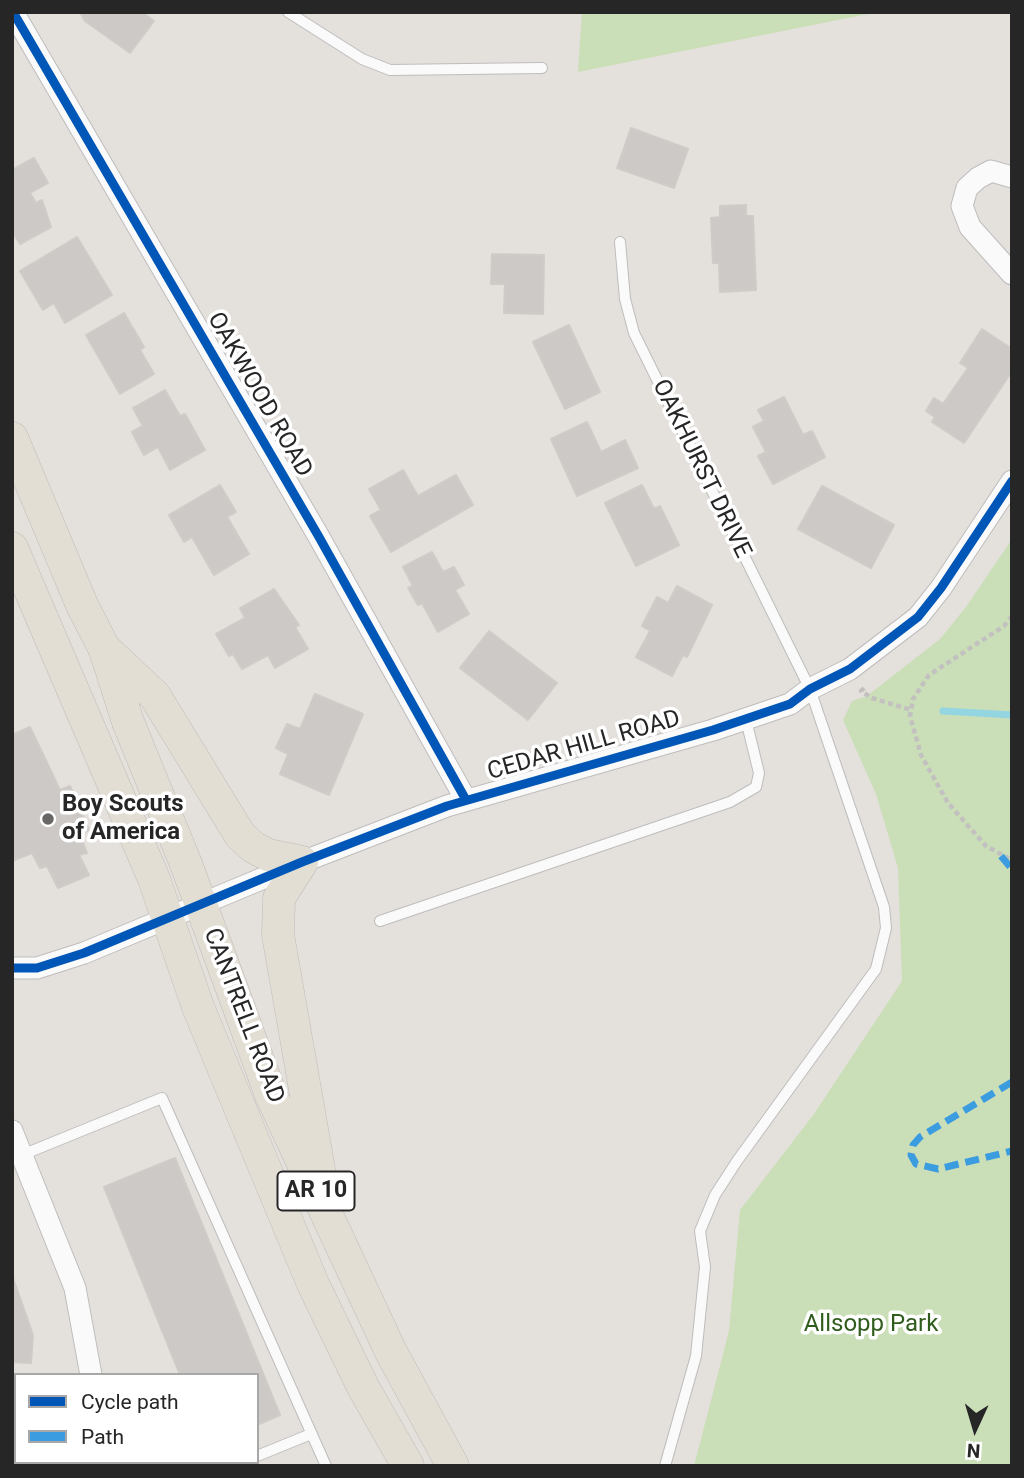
<!DOCTYPE html>
<style>
body{margin:0}
#map{position:relative;width:1024px;height:1478px;overflow:hidden;background:#e4e0dc;font-family:Roboto,sans-serif}
canvas{display:block}
.frame{position:absolute;inset:0;border:14px solid #262626;pointer-events:none}
.legend{position:absolute;left:14px;top:1373px;width:245px;height:91px;box-sizing:border-box;background:#fff;border:2px solid #a8a8a8;margin:0;padding:9px 12px;list-style:none;font-size:21px;color:#262626}
.legend li{display:flex;align-items:center;gap:14px;height:35px}
.legend b{width:35px;border:2px solid #a8a8a8}
.north{position:absolute;left:940px;top:1394px;width:70px;height:70px;-webkit-text-stroke:5px #fff;paint-order:stroke;rotate:184deg;font-size:19px;font-weight:700;line-height:28px;text-align:center;color:#262626}
.north::after{content:'';display:block;margin:auto;width:24px;height:32px;background:#262626;clip-path:polygon(50% 0,100% 100%,50% 72%,0 100%)}
</style>
<div id="map">
<canvas width="1024" height="1478"></canvas>
<div class="frame"></div>
<ul class="legend">
<li><b style="height:9px;background:#0057b8"></b>Cycle path</li>
<li><b style="height:9px;background:#3c9ce0"></b>Path</li>
</ul>
<div class="north">N</div>
</div>
<script>
const g = document.querySelector('canvas').getContext('2d');
g.lineJoin = 'round';
function paint(path, color) { g.fillStyle = color; g.fill(path, 'evenodd'); }
const shape = rows => new Path2D(rows.map(r => 'M' + r).join(''));
function strokePath(path, color, width, dash) { g.strokeStyle = color; g.lineWidth = width; g.lineCap = dash ? 'butt' : 'round'; g.setLineDash(dash || []); g.stroke(path); }
function write(font, color, halo, rows, align = 'center') {
  g.font = font + ' Roboto,sans-serif'; g.lineWidth = 7; g.setLineDash([]); g.textBaseline = 'middle'; g.strokeStyle = halo; g.fillStyle = color; for (const [text, x, y, turn = 0] of rows) {
    g.save(); g.translate(x, y); g.rotate((+turn || 0) * Math.PI / 180); g.textAlign = isNaN(turn) ? turn : align; if (halo) g.strokeText(text, 0, 0); g.fillText(text, 0, 0); g.restore();
  }
}
paint(shape([
 [582,12,878,12,578,72],
 [1012,539,1012,1466,694,1466,729,1331,740,1210,814,1114,902,981,898,868,876,794,843,720,852,701,867,696,940,639,966,607]
]), '#cadeb7');
strokePath(shape([
 [943,711,1012,715]
]), '#94d5e2', 7);
const building = shape([
 [80,12,142,12,154,21,130,53,85,21,80,12],
 [631,128,688,149,674,188,617,168,631,128],
 [34,158,48,183,30,193,36,203,42,200,51,227,20,244,12,231,12,170,34,158],
 [746,205,746,216,753,216,756,290,720,292,719,263,713,263,711,218,720,217,720,206,746,205],
 [77,237,112,295,65,323,54,303,43,310,20,271,77,237],
 [492,254,544,255,543,314,504,313,505,284,491,284,492,254],
 [124,313,144,347,140,350,154,374,120,394,86,335,124,313],
 [569,325,600,392,565,409,533,342,569,325],
 [982,329,1012,349,1012,371,964,443,932,422,935,417,926,411,934,398,943,404,968,368,960,363,982,329],
 [165,390,180,416,185,414,205,450,170,470,158,447,144,455,132,432,143,426,133,408,165,390],
 [784,397,803,435,812,431,825,457,773,484,758,456,766,452,753,427,764,421,758,410,784,397],
 [587,422,601,452,625,440,638,468,577,496,551,439,587,422],
 [403,470,418,496,456,475,473,505,391,552,370,516,381,510,369,489,403,470],
 [220,485,236,512,227,517,249,554,214,575,192,537,184,542,169,515,220,485],
 [642,485,654,509,660,506,679,545,636,566,605,503,642,485],
 [822,486,894,525,871,568,798,529,822,486],
 [432,552,443,572,454,567,464,585,455,590,469,614,438,632,422,603,418,605,408,588,413,586,403,567,432,552],
 [677,586,712,605,687,657,683,655,672,676,636,657,650,631,642,626,657,597,668,603,677,586],
 [274,589,299,625,295,627,308,649,275,668,268,655,242,669,233,654,229,656,216,634,245,618,240,608,274,589],
 [489,631,557,683,528,720,460,668,489,631],
 [315,694,363,714,329,795,280,774,288,754,276,748,287,724,300,729,315,694],
 [30,727,60,790,70,786,89,830,79,834,87,853,79,855,89,875,58,888,47,866,40,868,32,853,12,861,12,735,30,727],
 [175,1158,280,1415,257,1425,257,1375,180,1375,104,1187,175,1158],
 [12,1275,33,1335,31,1363,12,1362,12,1275],
 [12,1447,16,1447,16,1462,39,1462,38,1466,12,1466,12,1447]
]);
paint(building, '#ccc9c6');
strokePath(building, '#cfccc8', 2);
const lane = shape([
 [288,12,362,59,390,70,542,68],
 [620,242,625,299,634,333,810,689,884,907,886,928,876,969,737,1161,715,1195,700,1231,705,1267,696,1356,665,1466],
 [380,921,730,802,756,787,759,773,746,720],
 [22,1155,162,1098,326,1466],
 [257,1456,311,1434],
 [234,1466,243,1462]
]);
const street = shape([
 [13,12,319,537,466,800],
 [1012,177,991,171,978,178,967,188,962,206,970,227,1012,274],
 [12,968,37,968,84,953,302,862,447,806,713,730,790,704,810,689,850,669,918,617,941,588,1012,481],
 [12,1131,75,1288,91,1375],
 [91,1466,91,1462]
]);
const primary = shape([
 [12,438,82,605,105,650,128,722,186,864,271,1095,391,1352,453,1466],
 [12,548,154,879,198,1007,313,1284,363,1387,408,1466],
 [106,650,155,696,240,835,253,847,268,855,302,862,279,898,278,935,320,1175]
]);
strokePath(lane, '#bebdbd', 12);
strokePath(street, '#bebdbd', 23);
strokePath(primary, '#bebcbb', 33);
strokePath(shape([
 [1012,616,1004,626,929,675,913,699,910,716,921,755,948,803,986,846,1012,860],
 [864,688,861,691,872,698,911,710]
]), '#c2c1c0', 4.5, [5, 3.5]);
strokePath(lane, '#fbfafa', 10);
strokePath(street, '#fbfafa', 21);
strokePath(primary, '#e3ded3', 32);
strokePath(shape([
 [1001,856,1012,869],
 [1012,1082,920,1137,913,1145,911,1155,916,1164,938,1169,1012,1151]
]), '#3c9ce0', 7, [14, 7]);
strokePath(shape([
 [13,12,319,537,466,800],
 [12,968,37,968,84,953,302,862,447,806,713,730,790,704,810,689,850,669,918,617,941,588,1012,481]
]), '#0057b8', 9);
for (const [x, y, r, color] of [
 [48,819,7,"#686766"]
]) { const dot = new Path2D(); dot.arc(x, y, r, 0, 2 * Math.PI); g.fillStyle = color; g.fill(dot); strokePath(dot, '#fff', 2.5); }
for (const [x, y, w] of [
 [316,1191,77]
]) { const box = new Path2D(); box.roundRect(x - w / 2, y - 19.5, w, 39, 5); g.fillStyle = '#fff'; g.fill(box); strokePath(box, '#262626', 2); }
write('bold 23px', '#262626', null, [
 ["AR 10",316,1191]
]);
write('24px', '#262626', '#fff', [
 ["OAKWOOD ROAD",259,395,60],
 ["OAKHURST DRIVE",701,469,64],
 ["CEDAR HILL ROAD",584,746,-16],
 ["CANTRELL ROAD",243,1016,69]
]);
write('bold 24px', '#262626', '#fff', [
 ["Boy Scouts",62,805],
 ["of America",62,833]
], 'left');
write('24px', '#305d1d', '#fff', [
 ["Allsopp Park",871,1325]
]);
</script>
